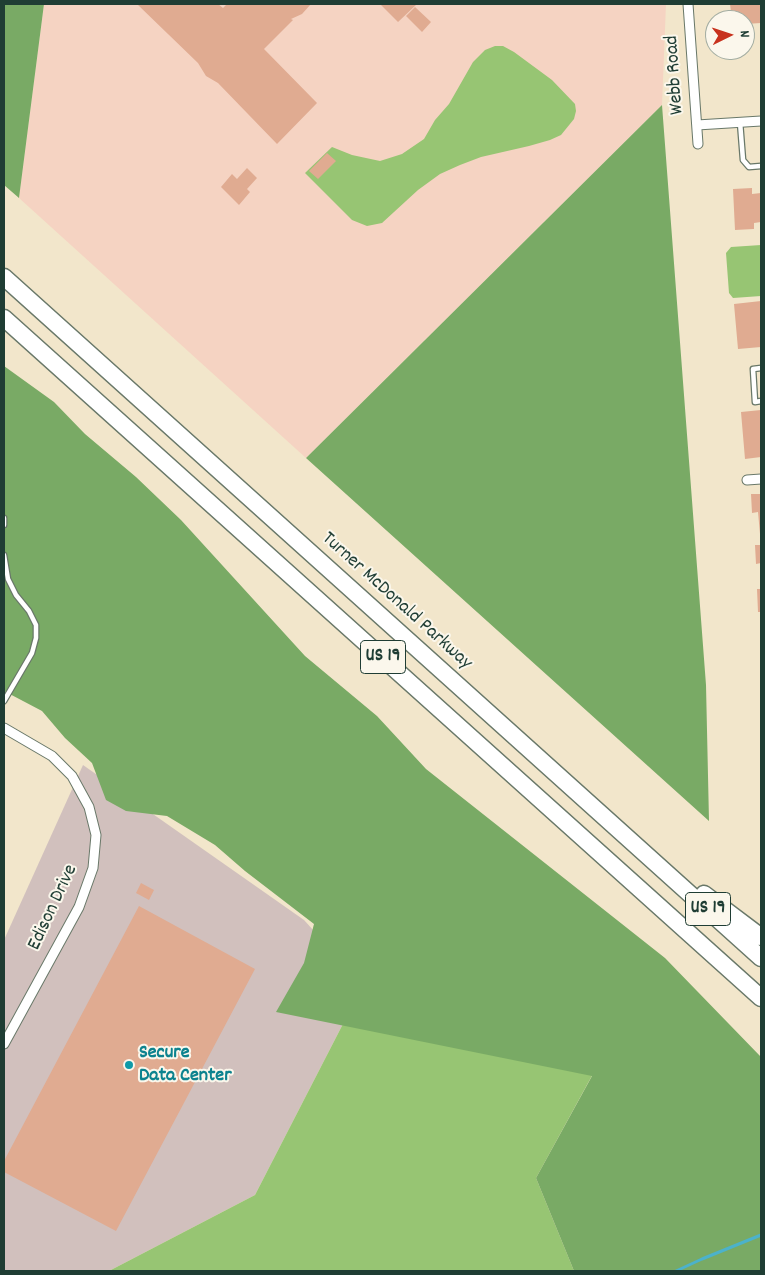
<!DOCTYPE html>
<style>
body{margin:0}
#map{position:relative;width:765px;height:1275px;overflow:hidden;background:#f2e6cb;font-family:Dekko,sans-serif}
canvas{display:block}
.frame{position:absolute;inset:0;border:5px solid #1f3d34;pointer-events:none}
.north{position:absolute;left:705px;top:10px;width:50px;height:50px;box-sizing:border-box;background:#fbf7ec;border:1px solid #a3ada2;border-radius:50%;rotate:86deg;font-size:14px;font-weight:700;line-height:20px;text-align:center;color:#1f3d34}
.north::after{content:'';display:block;margin:auto;width:18px;height:22px;background:#c8321e;clip-path:polygon(50% 0,100% 100%,50% 72%,0 100%)}
</style>
<div id="map">
<canvas width="765" height="1275"></canvas>
<div class="frame"></div>
<div class="north">N</div>
</div>
<script>
const g = document.querySelector('canvas').getContext('2d');
g.lineJoin = 'round';
function paint(path, color) { g.fillStyle = color; g.fill(path, 'evenodd'); }
const shape = rows => new Path2D(rows.map(r => 'M' + r).join(''));
function strokePath(path, color, width, dash) { g.strokeStyle = color; g.lineWidth = width; g.lineCap = dash ? 'butt' : 'round'; g.setLineDash(dash || []); g.stroke(path); }
function write(font, color, halo, rows, align = 'center') {
  g.font = font + ' Dekko,sans-serif'; g.lineWidth = 4; g.setLineDash([]); g.textBaseline = 'middle'; g.strokeStyle = halo; g.fillStyle = color; for (const [text, x, y, turn = 0] of rows) {
    g.save(); g.translate(x, y); g.rotate((+turn || 0) * Math.PI / 180); g.textAlign = isNaN(turn) ? turn : align; if (halo) g.strokeText(text, 0, 0); g.fillText(text, 0, 0); g.restore();
  }
}
paint(shape([
 [44,4,666,4,662,105,306,458,19,198]
]), '#f5d3c2');
paint(shape([
 [83,765,304,920,363,985,255,1195,109,1271,4,1271,4,940]
]), '#d1c0bd');
paint(shape([
 [495,46,503,46,514,52,552,80,575,104,576,111,574,119,561,135,550,140,529,146,481,157,460,165,440,174,418,190,382,223,367,226,352,220,305,173,332,147,352,155,380,161,402,154,424,139,435,120,449,104,473,62,485,50],
 [761,245,761,296,733,298,729,293,726,253,731,247],
 [363,985,635,997,536,1178,574,1271,109,1271,255,1195]
]), '#97c573');
paint(shape([
 [4,4,44,4,19,198,4,185],
 [662,105,706,685,709,821,306,458],
 [4,366,54,402,85,434,136,477,181,520,305,656,377,716,426,769,665,958,761,1057,761,1271,574,1271,536,1178,592,1076,276,1012,304,963,314,924,245,871,215,845,167,816,126,811,106,800,92,763,65,738,42,711,4,691]
]), '#79aa65');
strokePath(shape([
 [676,1271,702,1259,761,1235]
]), '#4cb2cb', 3);
paint(shape([
 [139,4,218,4,223,8,227,4,311,4,302,14,291,19,293,20,264,49,317,103,277,144,218,83,206,76,198,63,138,5],
 [380,4,417,4,398,22],
 [730,4,761,4,761,23,745,24,745,20,732,20],
 [415,7,431,22,422,32,406,16],
 [327,153,336,161,318,179,309,171],
 [247,168,257,178,247,189,250,192,239,205,221,187,232,174,237,179],
 [752,188,752,194,761,193,761,222,754,223,754,229,735,230,733,189],
 [761,301,761,347,738,349,734,304],
 [761,410,761,457,745,459,741,412],
 [751,494,761,494,761,534,760,534,758,512,752,513],
 [755,545,761,545,761,563,756,564],
 [757,589,761,589,761,612,758,612],
 [141,883,154,890,149,900,136,893],
 [139,906,255,969,116,1231,4,1172,4,1161]
]), '#e0ab91');
const service = shape([
 [740,122,743,160,749,167,761,166],
 [761,368,753,369,755,402,761,401],
 [4,518,4,525],
 [4,555,8,579,16,595,29,611,36,625,36,638,32,653,4,701]
]);
const minor = shape([
 [688,4,698,144],
 [697,125,761,121],
 [747,480,761,479],
 [4,728,52,756,72,776,89,807,96,835,93,868,79,907,4,1044]
]);
const motorway = shape([
 [4,277,761,958],
 [4,318,761,998],
 [704,894,761,937]
]);
strokePath(service, '#697869', 7);
strokePath(minor, '#697869', 11);
strokePath(motorway, '#697869', 19);
strokePath(service, '#fff', 4.5);
strokePath(minor, '#fff', 9);
strokePath(motorway, '#fff', 16);
for (const [x, y, r, color] of [
 [129,1065,5,"#0f9aa8"]
]) { const dot = new Path2D(); dot.arc(x, y, r, 0, 2 * Math.PI); g.fillStyle = color; g.fill(dot); strokePath(dot, '#fbf7ec', 2); }
for (const [x, y, w] of [
 [383,657,45],
 [708,909,45]
]) { const box = new Path2D(); box.roundRect(x - w / 2, y - 16.5, w, 33, 4); g.fillStyle = '#fbf7ec'; g.fill(box); strokePath(box, '#1f3d34', 1); }
write('bold 19px', '#1f3d34', null, [
 ["US 19",383,657],
 ["US 19",708,909]
]);
write('20px', '#1f3d34', '#fbf7ec', [
 ["Webb Road",676,75,-94],
 ["Turner McDonald Parkway",396,602,42],
 ["Edison Drive",54,908,-65]
]);
write('bold 20px', '#0d838f', '#fbf7ec', [
 ["Secure",139,1054],
 ["Data Center",139,1077]
], 'left');
</script>
